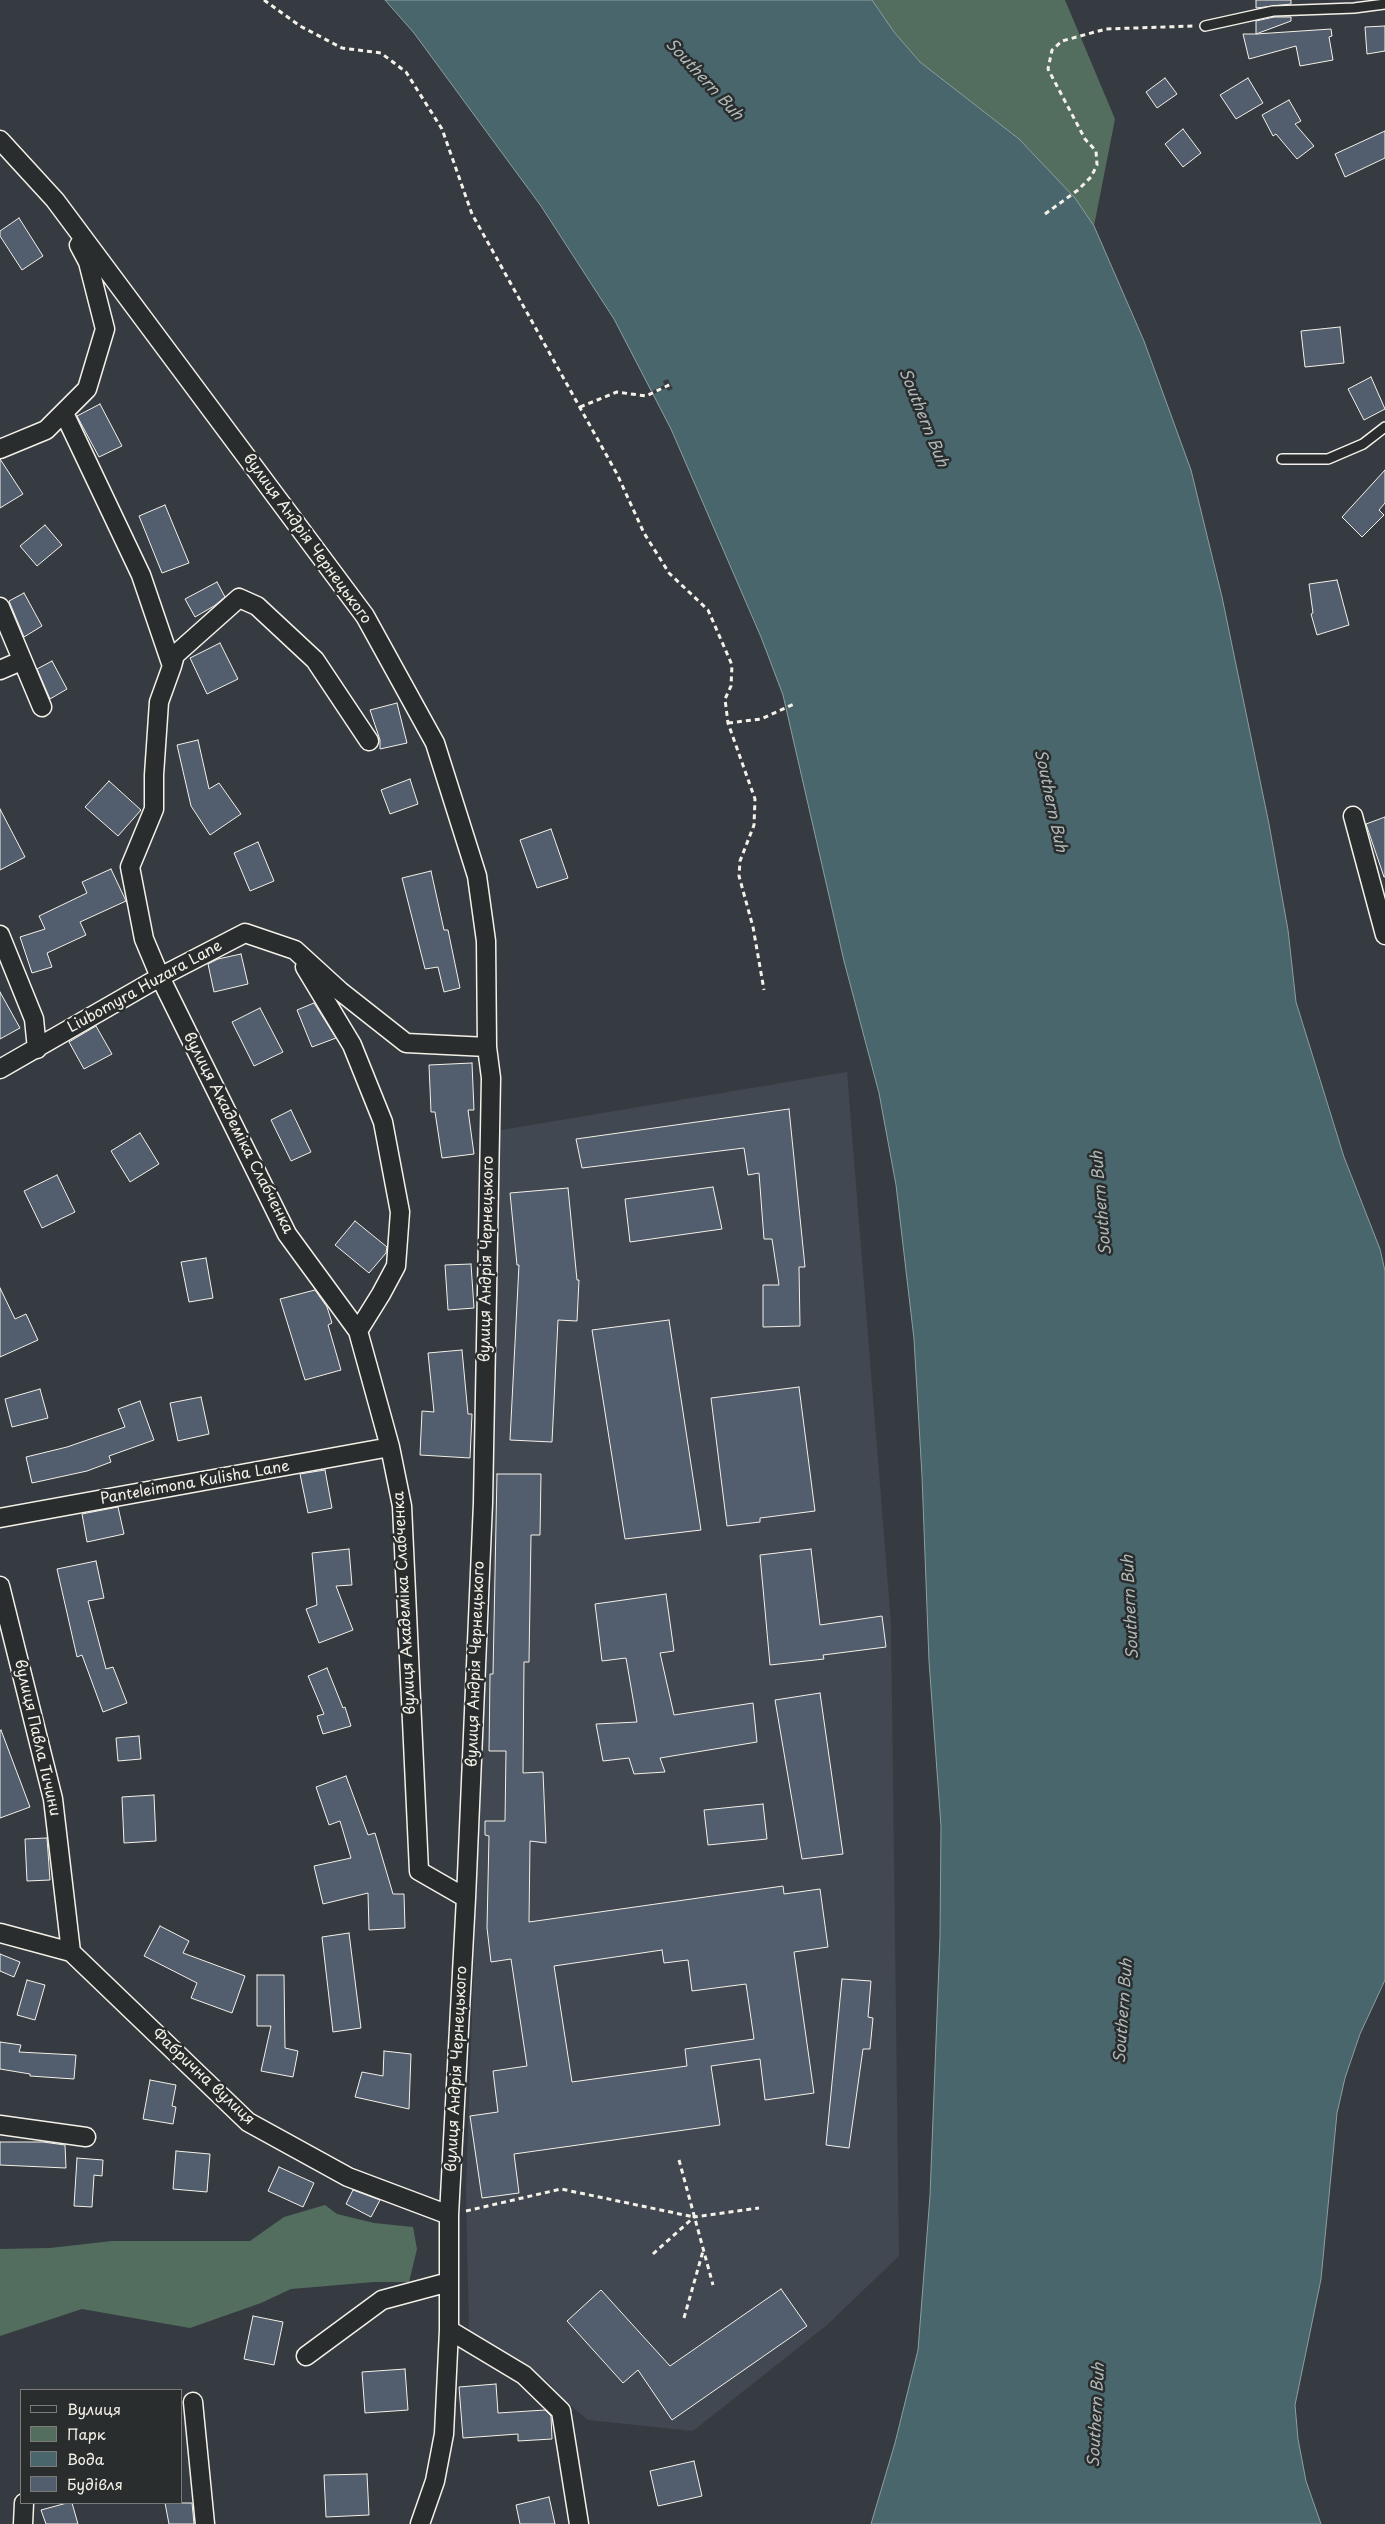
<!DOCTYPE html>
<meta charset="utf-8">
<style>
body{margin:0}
#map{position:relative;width:1385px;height:2524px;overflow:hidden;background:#363b41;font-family:"Playpen Sans",sans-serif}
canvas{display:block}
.legend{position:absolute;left:20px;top:2389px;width:162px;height:115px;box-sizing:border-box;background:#2a2d2e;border:1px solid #7b7b78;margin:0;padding:6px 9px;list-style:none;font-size:15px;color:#f4f1e8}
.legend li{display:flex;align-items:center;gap:10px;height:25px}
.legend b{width:25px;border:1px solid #7b7b78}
</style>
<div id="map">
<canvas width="1385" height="2524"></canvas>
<ul class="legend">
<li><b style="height:6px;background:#2a2d2e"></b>Вулиця</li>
<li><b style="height:14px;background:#536e5e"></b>Парк</li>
<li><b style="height:14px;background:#49666d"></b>Вода</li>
<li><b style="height:14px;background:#525d6d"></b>Будівля</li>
</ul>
</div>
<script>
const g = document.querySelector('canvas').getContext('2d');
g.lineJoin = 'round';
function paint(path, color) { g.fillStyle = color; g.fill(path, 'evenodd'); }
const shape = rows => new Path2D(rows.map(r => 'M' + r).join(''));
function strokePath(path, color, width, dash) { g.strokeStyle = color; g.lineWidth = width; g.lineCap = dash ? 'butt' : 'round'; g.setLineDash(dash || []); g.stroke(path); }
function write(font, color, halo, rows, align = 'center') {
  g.font = font + ' "Playpen Sans",sans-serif'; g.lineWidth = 5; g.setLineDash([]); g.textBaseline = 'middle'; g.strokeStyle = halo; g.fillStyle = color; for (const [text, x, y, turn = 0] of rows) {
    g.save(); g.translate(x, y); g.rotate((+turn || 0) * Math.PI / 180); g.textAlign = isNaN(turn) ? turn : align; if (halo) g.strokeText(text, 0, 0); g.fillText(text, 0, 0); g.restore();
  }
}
paint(shape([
 [847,1072,891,1623,899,2256,827,2325,693,2431,588,2420,564,2400,546,2380,469,2333,466,2190,482,1724,493,1576,495,1131]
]), '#424851');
paint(shape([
 [872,0,1065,0,1115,119,1094,226,1074,198,1019,139,920,62,894,32],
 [325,2205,337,2214,374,2223,413,2227,417,2249,409,2282,374,2282,291,2289,261,2303,190,2328,82,2309,0,2336,0,2249,50,2248,112,2241,250,2241,284,2217]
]), '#536e5e');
const water = shape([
 [385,0,872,0,894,32,920,62,1019,139,1075,198,1094,226,1144,341,1191,470,1222,597,1269,824,1288,930,1296,1002,1344,1157,1380,1249,1385,1271,1385,1980,1360,2034,1345,2078,1337,2113,1321,2279,1295,2405,1298,2439,1306,2481,1321,2524,871,2524,895,2443,918,2350,930,2196,940,1937,941,1826,929,1661,922,1476,914,1339,896,1185,879,1093,844,961,783,695,761,637,671,429,614,319,541,206,414,33,385,0]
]);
paint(water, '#49666d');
strokePath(water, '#8d9e9e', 1);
paint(shape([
 [668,379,673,389,668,391,666,388,652,395,650,392,664,385,663,381]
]), '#363b41');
const building = shape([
 [1256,0,1291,0,1291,4,1256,8,1256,0],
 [1274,17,1291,17,1291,21,1256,34,1331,29,1332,36,1329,37,1333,60,1300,66,1296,46,1249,59,1243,34,1256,34,1256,21,1274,17],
 [1385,26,1385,51,1367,54,1365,27,1385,26],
 [1165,78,1177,94,1157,108,1146,92,1165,78],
 [1248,78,1263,103,1236,119,1220,95,1248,78],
 [1289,100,1301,121,1295,124,1314,146,1297,159,1276,134,1273,136,1262,115,1289,100],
 [1183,129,1201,153,1183,167,1165,144,1183,129],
 [1385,131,1385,158,1345,177,1335,154,1385,131],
 [19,218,43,256,22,270,0,236,0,231,19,218],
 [1340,327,1344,363,1305,367,1301,331,1340,327],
 [1371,377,1385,409,1364,420,1348,389,1371,377],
 [100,404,122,446,99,457,77,416,100,404],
 [0,459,23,494,0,508,0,459],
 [1385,470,1385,503,1379,510,1384,515,1362,537,1342,517,1385,470],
 [165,505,189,563,162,573,139,516,165,505],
 [45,525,62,545,37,566,20,546,45,525],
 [1337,580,1349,625,1317,635,1311,614,1313,613,1309,584,1337,580],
 [217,582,225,597,214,606,195,617,185,599,217,582],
 [24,593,42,626,24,637,9,601,24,593],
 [220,643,238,679,207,694,190,658,220,643],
 [52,661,67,689,50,699,37,669,52,661],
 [397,703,407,743,380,749,380,740,370,710,397,703],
 [198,740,209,789,219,783,241,814,210,835,191,806,177,745,198,740],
 [410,779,418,804,390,814,381,790,410,779],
 [109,781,141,810,118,836,85,807,109,781],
 [0,809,25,857,0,870,0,809],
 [1385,817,1385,877,1384,877,1366,824,1385,817],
 [551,829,568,878,537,888,520,840,551,829],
 [258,842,274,881,250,891,234,853,258,842],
 [111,869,126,901,80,922,86,935,47,953,52,967,32,973,20,937,45,929,39,916,87,893,82,882,111,869],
 [431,871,444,930,448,930,460,988,444,992,438,967,425,969,402,878,431,871],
 [241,954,248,984,214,992,208,964,218,959,241,954],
 [0,992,20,1028,0,1039,0,992],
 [314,1003,336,1038,312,1047,297,1010,314,1003],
 [260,1008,283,1052,254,1066,232,1022,260,1008],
 [96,1026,112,1054,84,1069,69,1042,96,1026],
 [472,1063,474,1110,468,1110,474,1154,442,1158,435,1112,431,1112,429,1065,472,1063],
 [789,1109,805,1267,799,1267,800,1326,763,1327,763,1285,779,1285,772,1239,764,1239,759,1173,748,1175,744,1148,582,1168,576,1139,789,1109],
 [291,1110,311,1152,291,1161,271,1120,291,1110],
 [140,1133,159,1164,130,1182,111,1151,140,1133],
 [57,1175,75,1212,42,1228,24,1191,57,1175],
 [713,1187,722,1229,630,1242,625,1199,713,1187],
 [568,1188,577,1280,579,1280,577,1321,558,1320,552,1442,510,1440,519,1265,517,1265,510,1193,568,1188],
 [355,1221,387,1247,386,1253,369,1273,335,1245,355,1221],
 [206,1258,213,1298,189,1302,181,1262,206,1258],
 [471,1264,474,1308,448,1310,445,1265,471,1264],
 [0,1288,15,1319,26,1314,38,1340,0,1357,0,1288],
 [315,1290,327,1307,332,1323,328,1325,341,1370,305,1380,280,1299,315,1290],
 [669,1320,701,1530,625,1539,592,1330,669,1320],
 [462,1350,468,1414,472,1414,470,1458,420,1455,422,1411,434,1412,428,1353,462,1350],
 [799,1387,815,1511,760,1518,760,1522,727,1526,711,1398,799,1387],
 [40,1389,48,1418,12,1427,5,1399,40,1389],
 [201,1397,209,1434,178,1441,170,1403,201,1397],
 [140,1401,154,1440,109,1456,111,1462,87,1471,32,1483,26,1457,67,1447,125,1427,118,1409,140,1401],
 [325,1470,332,1508,308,1513,300,1474,325,1470],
 [497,1474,541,1474,540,1535,531,1535,529,1662,524,1662,523,1773,543,1772,546,1843,530,1841,529,1922,783,1886,784,1894,820,1889,828,1947,794,1952,814,2093,765,2100,760,2059,711,2066,720,2125,514,2154,519,2193,482,2198,470,2116,498,2112,493,2071,527,2066,511,1959,491,1962,487,1928,489,1836,485,1835,485,1821,505,1821,506,1751,489,1751,490,1674,493,1674,497,1474],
 [662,1950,664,1963,688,1960,692,1991,746,1984,754,2039,685,2049,687,2066,572,2082,554,1966,662,1950],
 [118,1507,124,1534,87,1542,82,1514,118,1507],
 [349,1549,352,1585,336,1586,353,1630,319,1643,306,1609,317,1605,312,1553,349,1549],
 [811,1549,820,1625,882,1616,886,1647,823,1655,824,1659,770,1665,760,1555,811,1549],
 [96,1561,104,1598,88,1601,106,1669,113,1667,127,1703,103,1712,82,1655,77,1657,57,1569,96,1561],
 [666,1594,674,1651,660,1653,674,1715,753,1703,757,1742,660,1758,665,1772,634,1774,629,1758,603,1761,596,1724,637,1722,626,1658,602,1661,595,1604,666,1594],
 [327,1668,343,1708,345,1707,351,1726,323,1734,317,1716,324,1714,308,1676,327,1668],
 [820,1693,843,1854,802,1859,775,1700,820,1693],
 [1,1730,30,1807,0,1818,0,1731,1,1730],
 [139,1736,141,1759,118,1761,116,1738,139,1736],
 [346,1776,368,1835,375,1833,393,1894,404,1894,405,1928,369,1930,368,1893,323,1904,314,1866,351,1858,340,1821,329,1825,316,1787,346,1776],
 [154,1795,156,1841,124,1843,122,1797,154,1795],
 [763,1804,767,1839,708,1845,704,1810,763,1804],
 [47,1838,50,1880,27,1881,25,1839,47,1838],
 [160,1926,189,1941,183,1953,245,1976,232,2013,191,1998,197,1983,144,1956,160,1926],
 [349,1933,361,2028,333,2032,322,1937,349,1933],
 [0,1954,20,1962,14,1977,0,1971,0,1954],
 [257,1975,284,1975,285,2048,298,2051,293,2077,261,2071,271,2026,257,2026,257,1975],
 [842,1979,871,1981,868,2017,873,2018,870,2049,863,2049,849,2148,826,2145,842,1979],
 [27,1980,45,1985,35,2020,17,2015,27,1980],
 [0,2042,21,2045,19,2052,76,2055,74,2079,30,2076,30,2074,0,2069,0,2042],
 [384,2051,411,2054,409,2109,355,2097,362,2072,383,2076,384,2051],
 [150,2080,176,2085,172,2106,176,2107,173,2124,143,2119,150,2080],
 [0,2142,43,2142,65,2145,66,2168,0,2165,0,2142],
 [176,2151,210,2154,207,2192,173,2189,176,2151],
 [77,2158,103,2160,102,2176,94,2175,92,2207,74,2206,77,2158],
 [279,2167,314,2183,303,2207,268,2191,279,2167],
 [353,2190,380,2200,371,2217,346,2204,353,2190],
 [781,2289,807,2326,672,2420,638,2370,623,2383,567,2321,601,2290,670,2366,781,2289],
 [253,2316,283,2322,274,2365,244,2359,253,2316],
 [405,2369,408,2410,365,2413,362,2372,405,2369],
 [496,2384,498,2413,545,2410,551,2416,552,2439,518,2441,518,2434,463,2438,459,2387,496,2384],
 [694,2461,702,2496,658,2506,650,2471,694,2461],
 [367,2474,369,2515,326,2517,324,2475,367,2474],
 [549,2497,555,2524,520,2524,516,2505,549,2497],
 [67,2503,72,2503,78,2524,46,2524,41,2510,67,2503],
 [165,2503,192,2503,194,2524,169,2524,165,2503]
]);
paint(building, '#525d6d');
strokePath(building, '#f4f1e8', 1);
const service = shape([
 [1205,26,1273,11,1354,8,1385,4],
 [1282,459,1328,459,1363,444,1385,427]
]);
const minor = shape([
 [0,140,55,200,365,616,435,743,477,876,486,941,487,1047,491,1078,483,1503,466,1898,449,2215,449,2330,444,2434,435,2481,420,2524],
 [64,413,141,575,172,666,159,702,154,775,154,809,130,867,144,939,160,977,287,1234,358,1331,390,1447,402,1506,419,1871,466,1898],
 [0,449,46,430,87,389,105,329,88,262,79,245],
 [0,607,42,707],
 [172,666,175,655,239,598,257,606,315,660,369,741],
 [0,670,21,661],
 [1353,816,1385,935],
 [0,935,34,1019,37,1049],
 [305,967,352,1045,383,1122,400,1212,396,1266,381,1294,358,1331],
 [0,1069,160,977,245,933,295,950,340,991,406,1043,487,1047],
 [0,1518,390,1447],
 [0,1586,53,1799,71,1952],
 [0,1933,71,1952,248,2122,348,2177,449,2215],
 [0,2125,86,2137],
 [449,2330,524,2375,561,2411,579,2524],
 [306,2356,382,2300,449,2282],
 [193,2402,205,2524],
 [23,2524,24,2503]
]);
strokePath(service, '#f4f1e8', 12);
strokePath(minor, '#f4f1e8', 21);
strokePath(shape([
 [264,0,300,26,342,48,381,53,406,72,442,129,472,214,617,474,644,533,669,573,708,610,732,665,731,686,725,699,728,723,755,799,754,825,740,861,739,876,753,927,764,990],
 [1045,214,1078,190,1091,177,1097,165,1096,151,1085,139,1048,69,1052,50,1062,41,1106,29,1193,26],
 [580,407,617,392,646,396,671,384],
 [728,723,761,719,794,704],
 [679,2160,713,2285],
 [466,2211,561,2189,694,2217],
 [653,2254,694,2217,759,2208],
 [684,2318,703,2251]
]), '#f4f1e8', 3, [5, 4]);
strokePath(service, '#2a2d2e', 9);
strokePath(minor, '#2a2d2e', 18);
write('15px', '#f4f1e8', '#2a2d2e', [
 ["вулиця Андрія Чернецького",307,539,54],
 ["Liubomyra Huzara Lane",145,987,-29],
 ["вулиця Академіка Слабченка",238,1133,63],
 ["вулиця Андрія Чернецького",487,1259,-89],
 ["Panteleimona Kulisha Lane",195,1483,-10],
 ["вулиця Академіка Слабченка",405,1603,-93],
 ["вулиця Андрія Чернецького",476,1664,-88],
 ["вулиця Павла Тичини",37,1738,77],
 ["вулиця Андрія Чернецького",457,2069,-87],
 ["Фабрична вулиця",203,2077,43]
]);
write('italic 16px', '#b0b9b7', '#2a2d2e', [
 ["Southern Buh",704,80,47],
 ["Southern Buh",923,418,68],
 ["Southern Buh",1050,801,78],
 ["Southern Buh",1102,1203,-95],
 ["Southern Buh",1131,1607,-93],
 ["Southern Buh",1124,2011,-86],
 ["Southern Buh",1097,2415,-87]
]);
</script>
